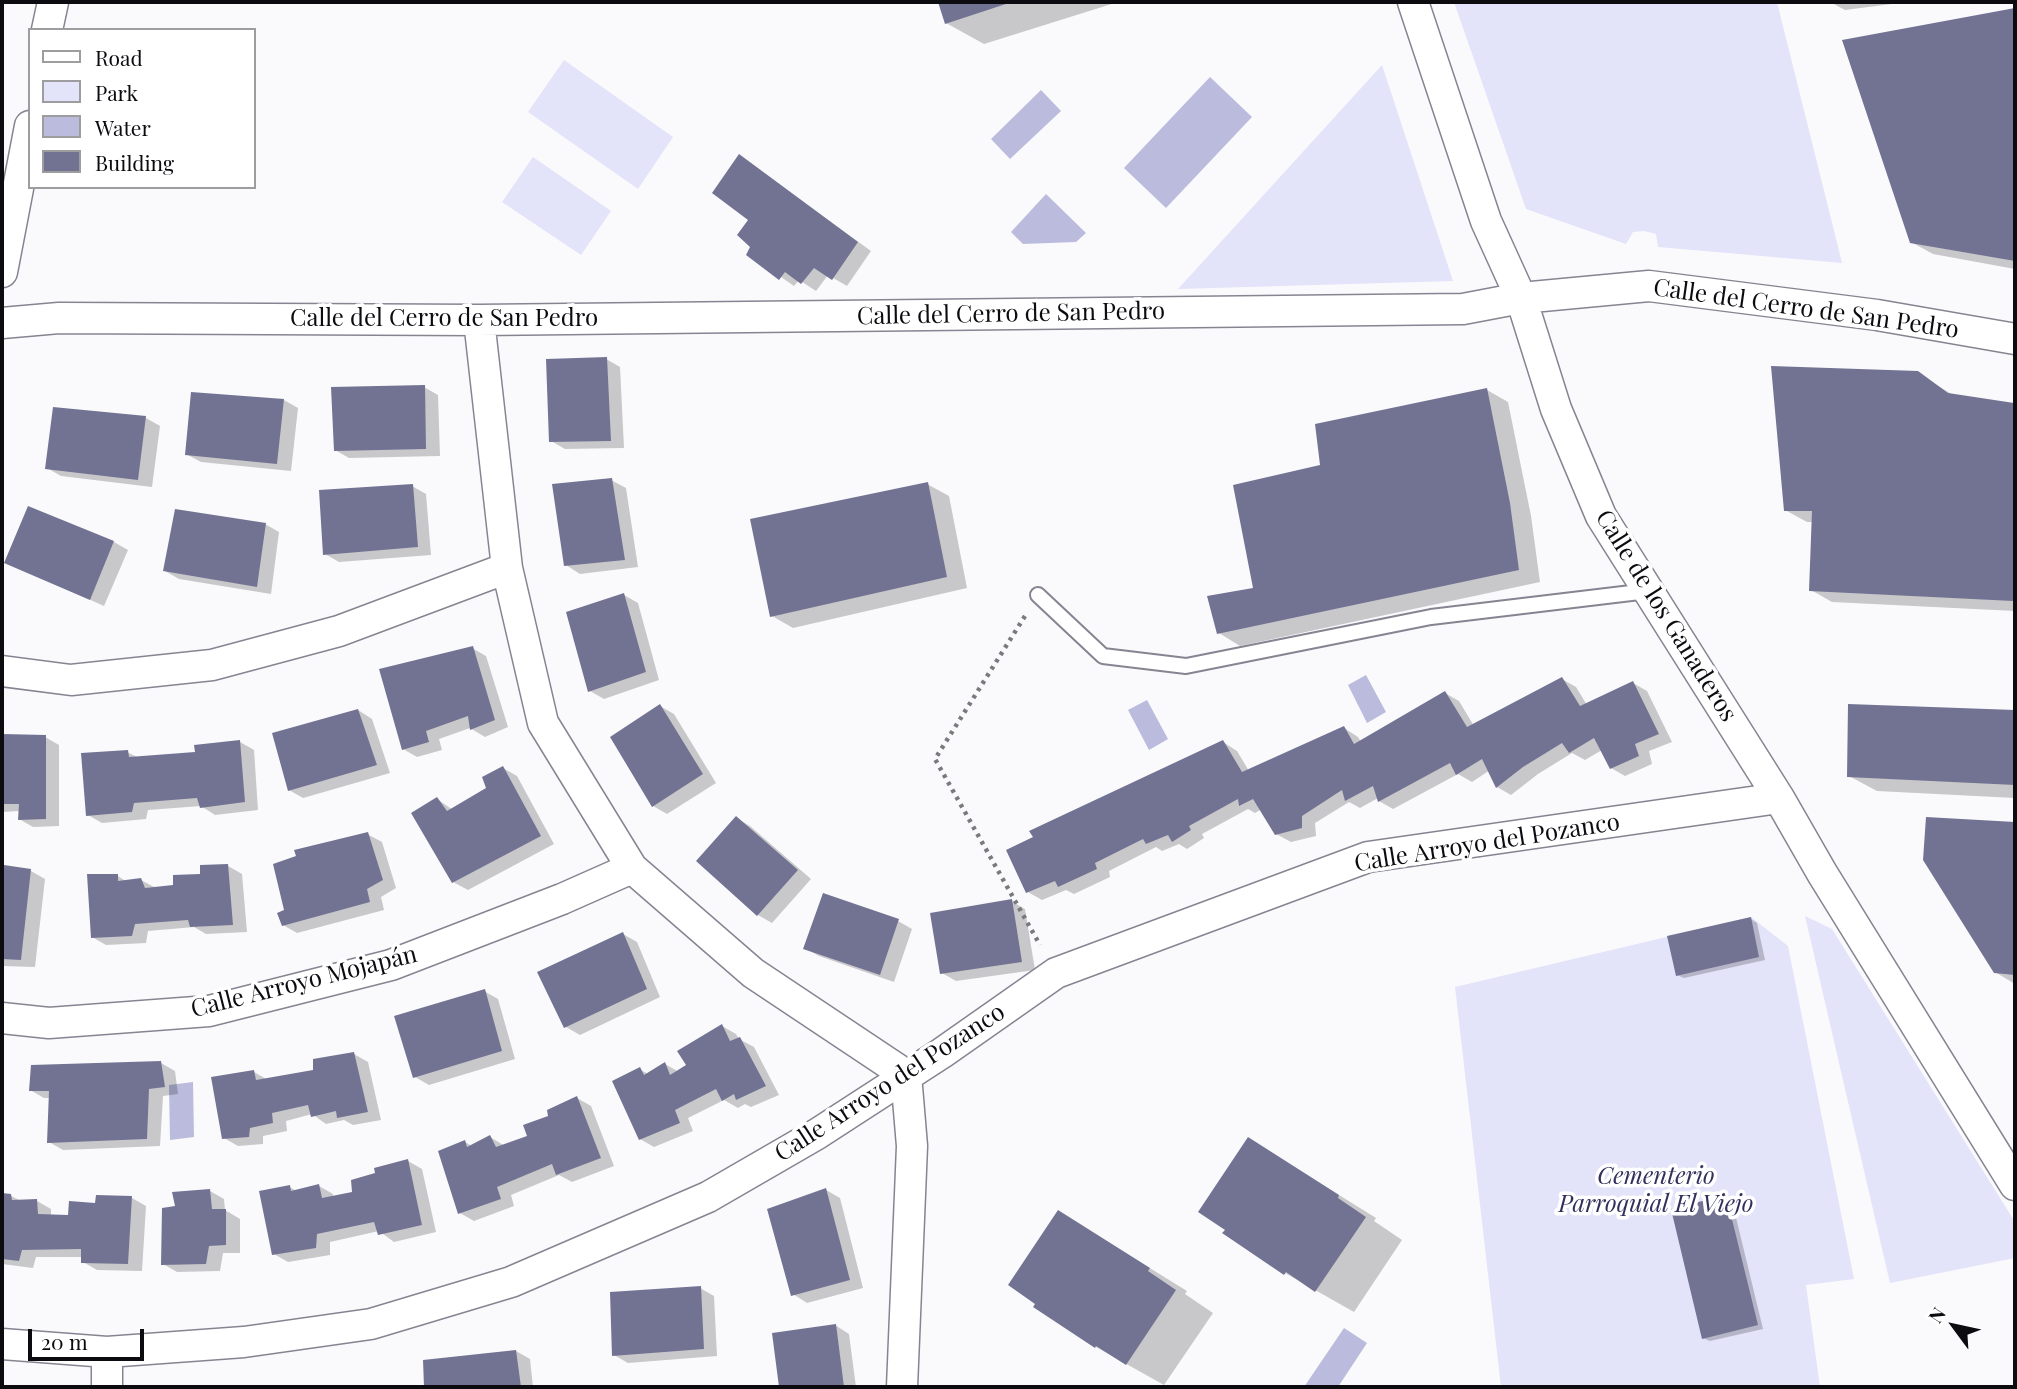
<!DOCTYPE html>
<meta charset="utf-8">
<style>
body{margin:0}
#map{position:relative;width:2017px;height:1389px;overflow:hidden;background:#fafafd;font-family:"Playfair Display",serif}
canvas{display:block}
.frame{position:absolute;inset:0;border:4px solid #0b0b10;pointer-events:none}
.legend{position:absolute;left:28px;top:28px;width:228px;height:161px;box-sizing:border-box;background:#fff;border:2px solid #9d9d9f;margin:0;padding:9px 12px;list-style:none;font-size:21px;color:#0b0b10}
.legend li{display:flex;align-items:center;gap:14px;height:35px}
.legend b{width:35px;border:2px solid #9d9d9f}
.north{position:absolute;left:1919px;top:1291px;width:70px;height:70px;-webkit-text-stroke:5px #fff;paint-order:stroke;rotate:303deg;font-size:19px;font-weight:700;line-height:28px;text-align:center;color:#0b0b10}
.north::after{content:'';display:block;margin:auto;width:24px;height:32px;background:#0b0b10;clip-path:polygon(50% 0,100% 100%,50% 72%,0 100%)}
.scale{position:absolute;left:28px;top:1329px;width:116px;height:32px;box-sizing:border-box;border:4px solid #0b0b10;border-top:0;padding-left:9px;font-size:21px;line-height:24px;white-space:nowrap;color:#0b0b10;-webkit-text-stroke:5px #fff;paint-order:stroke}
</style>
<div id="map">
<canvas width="2017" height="1389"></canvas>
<div class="frame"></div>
<ul class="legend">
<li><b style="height:9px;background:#fff"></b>Road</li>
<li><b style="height:19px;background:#e3e3f9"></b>Park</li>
<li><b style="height:19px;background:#babbdd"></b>Water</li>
<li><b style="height:19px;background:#727392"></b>Building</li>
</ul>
<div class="north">N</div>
<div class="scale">20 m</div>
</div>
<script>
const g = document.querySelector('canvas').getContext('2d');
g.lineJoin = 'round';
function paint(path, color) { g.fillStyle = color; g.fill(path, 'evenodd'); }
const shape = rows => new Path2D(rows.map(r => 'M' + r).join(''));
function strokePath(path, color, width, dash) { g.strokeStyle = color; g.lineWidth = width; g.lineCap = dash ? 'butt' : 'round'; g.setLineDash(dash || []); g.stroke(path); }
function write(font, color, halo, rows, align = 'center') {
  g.font = font + ' "Playfair Display",serif'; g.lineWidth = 7; g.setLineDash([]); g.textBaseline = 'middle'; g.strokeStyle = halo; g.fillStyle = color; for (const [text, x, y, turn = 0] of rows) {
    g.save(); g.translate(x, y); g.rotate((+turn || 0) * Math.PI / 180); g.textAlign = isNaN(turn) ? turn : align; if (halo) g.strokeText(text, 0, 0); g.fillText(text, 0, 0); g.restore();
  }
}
paint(shape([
 [1454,2,1777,2,1842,263,1658,247,1656,234,1644,231,1633,232,1626,244,1526,209],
 [564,60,673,137,638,189,528,112],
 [1382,65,1453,281,1178,289],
 [533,157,611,211,581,255,502,202],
 [1805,916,1832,929,2015,1222,2015,1258,1890,1283],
 [1751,917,1788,946,1854,1279,1806,1285,1820,1387,1501,1387,1455,987]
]), '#e3e3f9');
paint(shape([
 [1210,77,1252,117,1166,208,1124,168],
 [1041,90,1061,111,1010,159,991,139],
 [1046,194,1086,233,1076,242,1023,244,1011,232],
 [1366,675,1386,712,1367,723,1348,685],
 [1147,700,1168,739,1149,750,1128,710],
 [193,1082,194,1137,170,1140,169,1085],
 [1344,1328,1367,1343,1338,1387,1304,1387]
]), '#babbdd');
paint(shape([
 [939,2,1118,2,984,44,946,23],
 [1830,2,1907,2,1845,10],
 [2015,10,2015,269,1933,254,1911,242,1844,41],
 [740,156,871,251,847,286,828,275,816,291,799,280,794,286,748,254,753,247],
 [606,359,620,367,624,448,565,449,551,441],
 [1917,373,1953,395,2015,405,2015,611,1832,602,1811,590,1814,522,1807,522,1785,510],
 [424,387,438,395,440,456,349,458,335,450],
 [1487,390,1508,402,1531,516,1540,582,1240,646,1219,633,1255,590,1322,466],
 [284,400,298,408,291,471,201,462,186,454],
 [146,418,160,426,152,487,61,476,47,468],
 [611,480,626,488,638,567,580,574,566,565],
 [927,484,949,496,967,588,793,628,772,616],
 [412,486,426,494,431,555,339,562,325,554],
 [29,508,114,542,128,550,104,606,6,562],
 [265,524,279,532,271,594,179,579,165,571],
 [624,595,638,603,659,680,604,699,590,691],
 [472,648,486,656,508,727,485,737,470,728,439,739,442,750,417,757,403,749],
 [1562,679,1576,687,1587,705,1633,683,1647,691,1672,742,1649,751,1652,764,1625,776,1611,768,1602,750,1585,760,1572,753,1538,774,1511,795,1497,787,1490,770,1472,782,1458,774,1393,809,1379,801,1378,798,1360,808,1349,802,1315,823,1316,836,1291,842,1276,834,1262,809,1255,813,1248,809,1202,834,1204,838,1187,849,1179,844,1162,851,1156,847,1109,871,1110,877,1074,894,1066,890,1042,900,1028,892,1223,742,1237,751,1249,771,1344,728,1358,737,1361,742,1445,693,1459,701,1474,726],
 [660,706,674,714,716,783,667,814,653,806],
 [1850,706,2015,712,2015,798,1877,791,1849,776],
 [358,710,372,719,390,773,303,798,289,790],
 [2,736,45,737,59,745,59,826,33,827,19,819,20,811,2,812],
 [240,742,254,750,258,810,215,815,201,806,148,810,146,819,102,823,88,815,127,752,139,758,196,753],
 [503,768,517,776,554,844,468,890,453,882,437,799,453,810,488,789],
 [736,818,750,826,811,879,772,923,758,915],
 [1928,819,2015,823,2015,984,1995,972],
 [367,834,382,842,396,888,381,897,384,910,297,933,283,925,286,911],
 [228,866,242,874,247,932,206,934,194,927,148,931,146,943,106,945,92,937,118,876,127,882,141,880,156,888,174,887],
 [5,867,31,871,45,879,35,967,2,966,2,879],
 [1011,901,1025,909,1035,970,956,981,942,973],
 [1751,919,1757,923,1765,960,1684,978,1677,975],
 [898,921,912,929,894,982,819,956,805,948],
 [623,934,637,942,660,997,580,1035,566,1027,539,973],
 [484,991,498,999,515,1059,429,1085,415,1077],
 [722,1026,736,1034,739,1039,754,1047,779,1095,751,1107,745,1104,738,1108,724,1100,688,1118,693,1131,654,1147,640,1139,639,1069,648,1074,665,1064,679,1072,689,1066],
 [354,1054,368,1062,381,1120,353,1125,344,1120,326,1124,312,1114,286,1121,287,1131,263,1136,263,1144,238,1146,224,1138,254,1072,268,1080,315,1072],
 [161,1063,175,1071,178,1094,163,1096,160,1146,63,1150,49,1142,51,1098,44,1098,30,1090],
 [577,1098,591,1106,614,1166,572,1182,559,1175,511,1195,514,1206,474,1221,460,1213,465,1142,472,1146,490,1137,505,1146,530,1137,550,1117],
 [1249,1139,1376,1218,1374,1221,1402,1240,1354,1312,1285,1273],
 [408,1161,422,1169,436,1232,394,1242,379,1231,330,1242,330,1255,288,1262,274,1254,289,1187,297,1191,319,1186,333,1194,333,1197,354,1193,377,1174],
 [826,1190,840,1198,863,1288,807,1303,793,1294],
 [210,1191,224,1199,225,1210,240,1219,240,1253,223,1253,220,1271,177,1272,163,1264,177,1207],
 [2,1195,11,1196,21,1201,37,1201,51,1209,51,1216,69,1217,97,1205,98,1197,132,1198,146,1206,142,1271,97,1270,83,1262,83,1257,36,1257,33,1268,2,1264],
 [1726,1197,1732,1201,1763,1329,1710,1341,1703,1338],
 [1059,1212,1187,1291,1185,1294,1213,1313,1164,1385,1096,1347,1036,1306],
 [700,1288,714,1296,717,1356,628,1363,614,1355],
 [835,1325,849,1334,856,1387,781,1387,774,1334],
 [516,1351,530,1359,533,1387,426,1387,424,1362]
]), '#0003');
paint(shape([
 [938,2,1012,2,945,24],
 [2015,8,2015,261,1910,243,1842,40],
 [739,154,858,242,832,280,814,268,801,284,785,272,779,280,746,255,750,247,737,235,748,220,712,193],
 [607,357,611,441,549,442,546,359],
 [1771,366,1918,371,1948,393,2014,403,2013,601,1809,591,1812,511,1784,511],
 [425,385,426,449,334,451,331,387],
 [1487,388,1510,503,1519,570,1217,634,1207,596,1253,588,1233,485,1320,465,1315,424],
 [191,392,284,399,277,464,185,455],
 [53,407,146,416,138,480,45,469],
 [612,478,625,560,564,566,552,484],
 [928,482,947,577,770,617,750,519],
 [413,484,418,547,323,555,319,490],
 [28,506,114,541,90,600,4,563],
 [175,509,266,523,257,587,163,571],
 [624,593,646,672,588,692,566,612],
 [473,646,495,720,470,730,468,716,426,731,429,742,402,750,379,669],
 [1562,677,1580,706,1633,681,1659,734,1635,744,1639,756,1610,769,1594,738,1569,753,1562,743,1523,767,1496,788,1482,759,1456,775,1450,763,1378,802,1373,786,1345,801,1342,790,1302,816,1302,828,1275,835,1253,799,1239,806,1238,799,1189,826,1191,830,1172,842,1168,835,1146,844,1143,839,1095,863,1097,869,1058,887,1055,881,1026,893,1006,850,1033,837,1029,831,1223,740,1242,772,1344,726,1354,744,1445,691,1467,727],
 [660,704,703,774,652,807,610,737],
 [1848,704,2015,710,2015,785,1847,777],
 [358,709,377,765,288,791,272,733],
 [2,734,46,735,46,819,18,820,19,804,2,804],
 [240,740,245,802,200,808,197,798,134,803,132,812,86,816,81,753,128,750,129,757,195,752,194,745],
 [503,766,541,836,452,883,411,813,437,797,447,811,486,788,482,777],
 [736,816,798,870,757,916,696,861],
 [1926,817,2015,822,2015,975,1994,973,1923,860],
 [368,832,383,880,367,889,370,902,282,926,277,913,284,910,273,864,296,856,294,850],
 [228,864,233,925,190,927,188,920,135,924,132,936,91,938,87,874,118,874,118,881,141,878,145,888,173,885,173,875,200,874,200,865],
 [4,865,31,869,21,960,2,959,2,873],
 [823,893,899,919,880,975,803,949],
 [1012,899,1022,962,940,974,930,913],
 [1751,917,1759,957,1676,976,1667,936],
 [623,932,647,989,564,1028,537,972],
 [485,989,502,1051,413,1078,394,1016],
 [722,1024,730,1041,740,1037,766,1086,736,1100,734,1094,722,1101,716,1089,675,1110,680,1123,639,1140,612,1081,640,1067,644,1075,665,1062,670,1075,686,1065,677,1051],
 [354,1052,368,1112,337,1118,336,1111,311,1117,308,1105,272,1113,273,1123,250,1128,249,1137,222,1139,211,1077,254,1070,256,1080,313,1070,313,1059],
 [161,1061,165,1087,149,1089,147,1139,47,1143,49,1091,29,1091,31,1065],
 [577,1096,601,1158,556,1175,552,1164,497,1187,501,1199,458,1214,438,1151,465,1140,467,1147,490,1135,496,1147,527,1136,523,1125,548,1116,547,1110],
 [1248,1137,1339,1195,1338,1198,1366,1217,1315,1292,1286,1272,1284,1275,1222,1233,1225,1230,1198,1212],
 [408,1159,422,1225,378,1235,374,1222,317,1234,316,1248,272,1255,259,1191,290,1185,291,1191,319,1184,322,1198,352,1192,351,1180,375,1173,374,1168],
 [826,1188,850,1280,791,1296,767,1209],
 [210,1189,212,1209,226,1209,226,1245,209,1246,206,1264,161,1265,162,1208,175,1206,172,1192],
 [2,1193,11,1194,12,1200,37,1199,38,1214,68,1215,69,1201,95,1203,96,1195,132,1196,128,1264,81,1263,81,1249,22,1250,19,1261,2,1259],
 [1726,1195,1758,1325,1702,1339,1671,1209],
 [1058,1210,1150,1268,1148,1271,1176,1290,1126,1365,1096,1346,1095,1348,1033,1307,1035,1304,1008,1285],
 [701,1286,704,1349,612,1356,610,1292],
 [836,1324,844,1387,779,1387,772,1333],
 [516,1350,521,1387,424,1387,423,1360]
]), '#727392');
const lane = shape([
 [1038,595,1103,656,1186,666,1431,617,1648,591]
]);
const street = shape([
 [1413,2,1486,221,1521,298,1556,409,1601,516,1779,798,1822,873,2015,1185],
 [47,30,53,2],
 [2,272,30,126],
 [479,320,507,568,543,723,632,868,753,973,906,1075,912,1146,902,1387],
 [2,323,59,318,479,320,1463,309,1521,298,1649,286,1877,315,2015,339],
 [2,671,71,680,212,665,339,631,507,568],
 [2,1018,49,1023,209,1011,391,965,562,899,632,868],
 [2,1344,107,1352,244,1342,371,1324,511,1282,708,1197,817,1134,942,1053,1056,973,1368,857,1779,798],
 [107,1387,107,1352]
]);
strokePath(lane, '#858592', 18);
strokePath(street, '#858592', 33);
strokePath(shape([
 [1025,616,935,759,1040,945]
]), '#7a7a7e', 4.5, [3.5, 5]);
strokePath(lane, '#fff', 14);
strokePath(street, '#fff', 30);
write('24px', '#0b0b10', '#fff', [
 ["Calle del Cerro de San Pedro",1806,309,8],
 ["Calle del Cerro de San Pedro",1011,314,-1],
 ["Calle del Cerro de San Pedro",444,319],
 ["Calle de los Ganaderos",1666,616,58],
 ["Calle Arroyo del Pozanco",1487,843,-9],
 ["Calle Arroyo Mojapán",304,982,-14],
 ["Calle Arroyo del Pozanco",890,1083,-33]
]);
write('italic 24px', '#322f5c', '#fff', [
 ["Cementerio",1656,1177],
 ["Parroquial El Viejo",1656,1205]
]);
</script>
